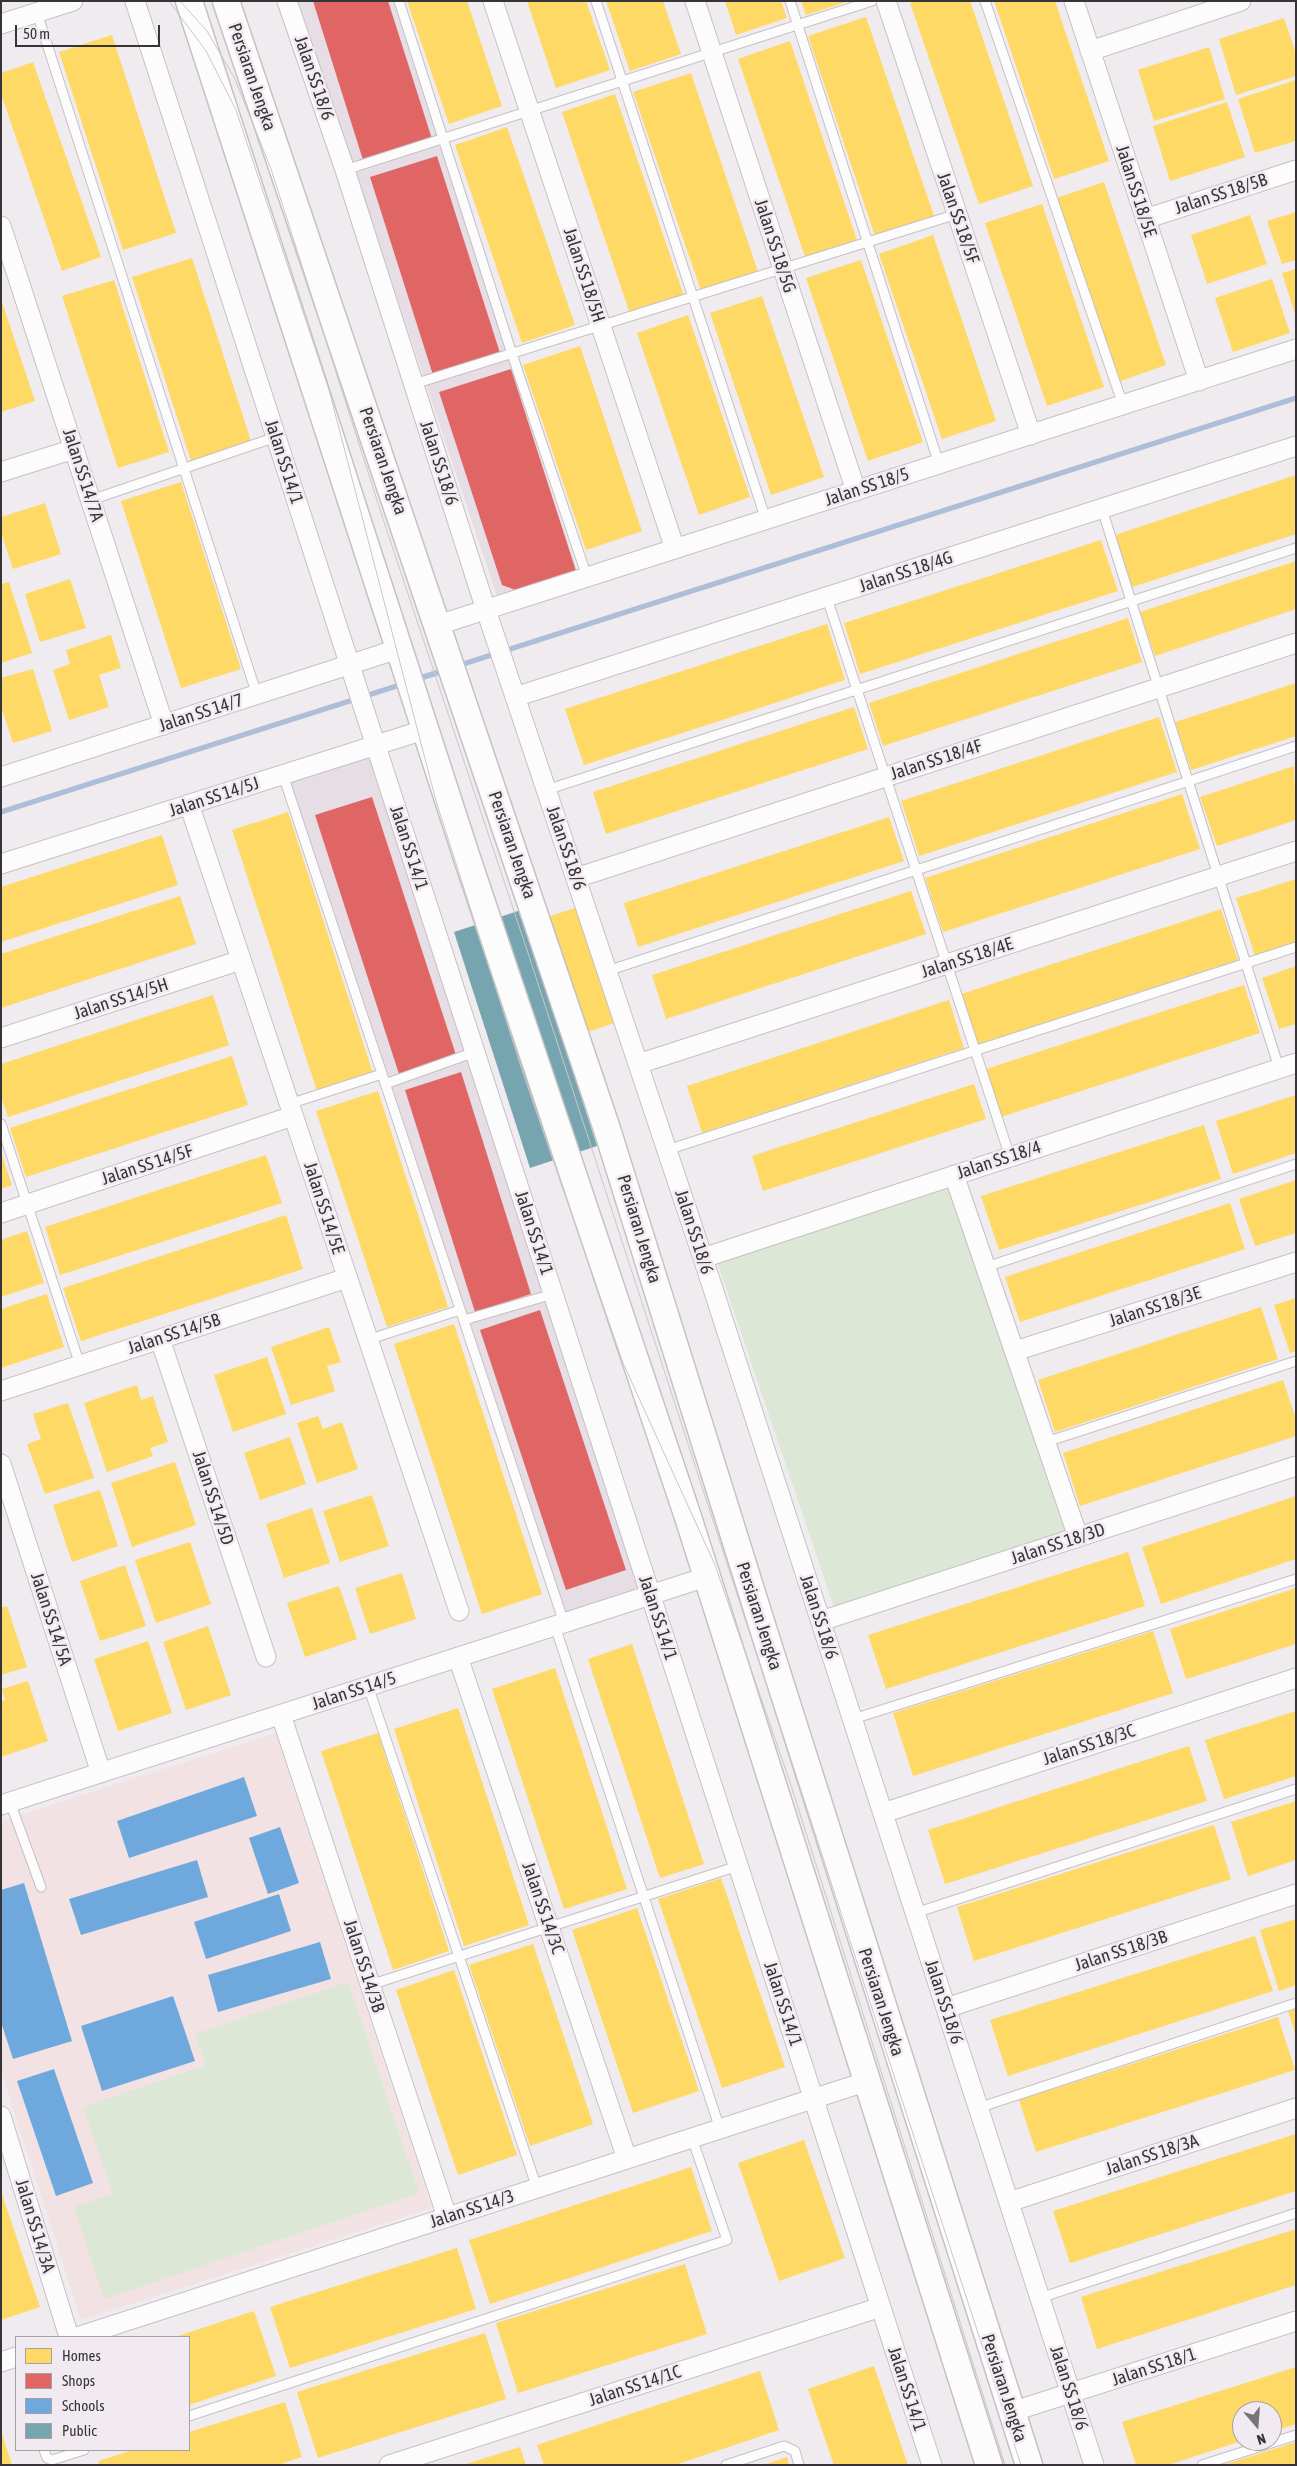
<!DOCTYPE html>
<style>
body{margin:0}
#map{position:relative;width:1297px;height:2466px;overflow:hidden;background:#f0ebef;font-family:"Asap Condensed",sans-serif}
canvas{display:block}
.frame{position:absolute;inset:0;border:2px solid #363436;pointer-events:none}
.legend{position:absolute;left:15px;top:2336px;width:175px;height:115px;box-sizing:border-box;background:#f1eaf0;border:1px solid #a6a1a6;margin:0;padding:6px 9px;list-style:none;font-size:15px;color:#363436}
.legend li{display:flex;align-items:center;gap:10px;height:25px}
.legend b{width:25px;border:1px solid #a6a1a6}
.north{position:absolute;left:1232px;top:2401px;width:50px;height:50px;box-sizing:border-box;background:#f1eaf0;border:1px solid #a6a1a6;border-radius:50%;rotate:162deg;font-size:14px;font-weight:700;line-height:20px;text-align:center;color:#363436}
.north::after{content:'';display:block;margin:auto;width:18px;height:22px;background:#777477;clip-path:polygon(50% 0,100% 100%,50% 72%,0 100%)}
.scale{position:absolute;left:15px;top:25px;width:145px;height:22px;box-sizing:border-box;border:2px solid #363436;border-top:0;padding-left:6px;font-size:15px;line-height:18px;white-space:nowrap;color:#363436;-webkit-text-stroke:4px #f1eaf0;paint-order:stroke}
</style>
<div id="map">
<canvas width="1297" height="2466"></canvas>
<div class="frame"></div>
<ul class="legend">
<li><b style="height:14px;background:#ffd966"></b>Homes</li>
<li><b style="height:14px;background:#e06666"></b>Shops</li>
<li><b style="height:14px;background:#6fa8dc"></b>Schools</li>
<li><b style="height:14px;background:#76a5af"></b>Public</li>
</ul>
<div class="north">N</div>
<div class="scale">50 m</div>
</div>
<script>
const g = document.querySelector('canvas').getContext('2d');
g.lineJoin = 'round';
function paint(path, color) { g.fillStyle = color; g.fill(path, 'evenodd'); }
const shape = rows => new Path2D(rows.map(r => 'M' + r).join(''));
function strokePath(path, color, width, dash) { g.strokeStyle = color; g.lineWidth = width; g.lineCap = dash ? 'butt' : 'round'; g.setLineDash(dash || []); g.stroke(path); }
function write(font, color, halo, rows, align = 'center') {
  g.font = font + ' "Asap Condensed",sans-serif'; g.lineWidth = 5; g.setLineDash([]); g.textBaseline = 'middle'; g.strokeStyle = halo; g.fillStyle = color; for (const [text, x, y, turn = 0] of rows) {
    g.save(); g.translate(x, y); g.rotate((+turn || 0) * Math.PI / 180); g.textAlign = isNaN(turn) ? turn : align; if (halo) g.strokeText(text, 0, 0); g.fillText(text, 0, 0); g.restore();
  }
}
paint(shape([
 [298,1,393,1,580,579,500,605],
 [374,753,645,1586,566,1612,290,781]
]), '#e6dde5');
paint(shape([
 [276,1733,432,2208,81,2320,1,2071,1,1821]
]), '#f3e2e3');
paint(shape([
 [947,1183,1065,1532,835,1610,717,1261],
 [348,1982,419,2193,104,2299,74,2207,113,2194,83,2107,206,2065,195,2034]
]), '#dce7d6');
paint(shape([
 [407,1,467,1,502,106,449,124],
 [527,1,586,1,610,70,556,88],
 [606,1,663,1,681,54,630,71],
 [725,1,781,1,787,18,736,35],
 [801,1,846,1,846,2,806,15],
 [915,1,970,1,1033,186,979,204,910,3],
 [994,1,1055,1,1109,161,1054,179],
 [866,17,934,216,875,236,808,36],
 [1284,18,1296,54,1296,76,1236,95,1219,39],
 [112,35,176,233,123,250,59,52],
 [790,41,857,240,805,257,738,59],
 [1209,47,1225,99,1154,121,1138,70],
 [33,62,101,257,62,271,1,94,1,73],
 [691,73,758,272,701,291,633,92],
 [1296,80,1296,141,1255,153,1238,99],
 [615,94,684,296,630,314,562,112],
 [1227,102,1245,157,1170,181,1153,126],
 [507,127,575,325,522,343,455,145],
 [1104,182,1166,365,1118,382,1056,198],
 [1042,204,1104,387,1047,406,985,223],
 [1296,212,1296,260,1282,264,1267,221],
 [1250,215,1267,264,1207,284,1191,235],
 [933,235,996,421,942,439,879,254],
 [192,258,251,441,191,461,132,277],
 [861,260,923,442,868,461,806,278],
 [1296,269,1296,314,1295,314,1282,273],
 [1272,279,1290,333,1233,352,1215,298],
 [114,280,169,452,118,468,62,296],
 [762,296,824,477,771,495,710,313],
 [1,299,35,401,1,412],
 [688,315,750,497,699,515,637,333],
 [580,346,642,531,586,550,523,365],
 [1296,475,1296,534,1132,587,1115,535],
 [181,482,241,669,181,688,121,501],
 [45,503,61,554,13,569,1,532,1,517],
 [1101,540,1118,591,860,674,844,623],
 [1296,561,1296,609,1155,656,1140,612],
 [70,579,86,628,40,642,25,594],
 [9,582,32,653,1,663,1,584],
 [1128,618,1142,662,883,746,869,703],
 [827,624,845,680,584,765,565,709],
 [111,635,121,668,99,675,109,707,69,720,53,670,70,664,66,650],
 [33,669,52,731,13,743,3,712,1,712,1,678],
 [1296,683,1296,736,1191,770,1175,722],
 [854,707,868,749,606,834,593,792],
 [1159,717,1177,772,919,856,901,801],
 [1294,766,1296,820,1217,846,1200,797],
 [1182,794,1200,849,943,932,925,878],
 [288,812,373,1073,317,1091,232,830],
 [889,817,904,861,638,947,624,903],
 [162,835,178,885,1,942,1,887],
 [1296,879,1296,943,1255,956,1236,898],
 [911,891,926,934,666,1019,652,975],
 [180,896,196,944,1,1008,1,954],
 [581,906,620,1021,564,1040,526,924],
 [1221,909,1238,960,978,1044,961,994],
 [1296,966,1296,1024,1279,1029,1262,978],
 [1244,985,1260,1033,1001,1117,986,1069],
 [213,995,229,1045,8,1117,1,1097,1,1064],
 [949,1000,964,1048,702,1133,687,1086],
 [232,1056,248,1105,26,1177,10,1128],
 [974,1084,986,1119,763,1191,752,1156],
 [378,1091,448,1307,387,1327,316,1111],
 [1296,1095,1296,1153,1233,1174,1216,1121],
 [1204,1125,1221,1179,999,1250,981,1196],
 [1,1153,12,1185,1,1189],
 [266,1155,282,1203,60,1275,45,1227],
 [1296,1180,1296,1233,1255,1246,1239,1199],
 [1230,1203,1245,1249,1020,1322,1005,1277],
 [286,1215,303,1269,81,1341,63,1288],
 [27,1231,44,1283,1,1297,1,1240],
 [47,1294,64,1347,1,1368,1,1309],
 [1296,1298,1296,1351,1290,1353,1274,1305],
 [1261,1307,1278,1359,1055,1432,1038,1380],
 [454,1324,542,1594,482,1614,394,1344],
 [329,1327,341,1362,327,1366,335,1391,291,1405,271,1347],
 [267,1357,286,1414,233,1432,214,1375],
 [1283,1380,1296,1419,1296,1436,1080,1506,1063,1453],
 [137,1385,141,1400,153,1396,168,1442,150,1448,153,1456,107,1472,84,1403],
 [68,1403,94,1478,45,1494,27,1444,41,1439,33,1414],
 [318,1416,323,1429,342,1422,358,1469,317,1483,297,1423],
 [290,1437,306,1484,260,1500,244,1453],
 [175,1462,196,1525,132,1547,111,1483],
 [100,1490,118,1546,72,1562,53,1505],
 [372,1495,389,1546,340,1562,323,1511],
 [1296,1496,1296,1559,1161,1604,1142,1547],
 [312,1508,330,1563,284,1578,266,1524],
 [190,1542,211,1604,156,1623,135,1560],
 [1128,1552,1145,1606,886,1689,868,1635],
 [125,1565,146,1626,100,1641,80,1581],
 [402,1573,416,1619,370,1634,355,1588],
 [339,1586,357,1639,305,1657,287,1603],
 [1296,1588,1296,1644,1186,1679,1170,1629],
 [7,1606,27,1667,1,1675,1,1608],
 [208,1626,231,1695,186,1710,163,1642],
 [1153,1631,1173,1693,913,1776,893,1713],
 [148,1641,172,1713,118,1731,94,1659],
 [632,1644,704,1864,660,1878,588,1659],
 [555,1668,627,1889,564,1909,492,1689],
 [28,1681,48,1741,1,1757,1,1701,5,1700,2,1689],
 [458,1708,529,1925,464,1946,394,1729],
 [1296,1711,1296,1776,1224,1799,1205,1740],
 [378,1733,449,1951,393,1970,321,1751],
 [1189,1746,1207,1801,945,1884,928,1830],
 [1296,1801,1296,1860,1248,1876,1231,1822],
 [1214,1825,1231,1879,974,1961,957,1907],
 [721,1878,785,2067,722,2088,658,1899],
 [637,1908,699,2091,633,2113,572,1930],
 [1296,1919,1296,1985,1279,1991,1260,1930],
 [1255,1936,1273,1991,1008,2076,990,2020],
 [533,1944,593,2124,530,2146,469,1965],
 [454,1970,517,2155,458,2175,396,1990],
 [1296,2009,1296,2033,1295,2033,1288,2011],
 [1278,2017,1295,2070,1036,2152,1019,2100],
 [1296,2134,1296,2191,1070,2263,1053,2211],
 [804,2140,845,2258,779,2281,738,2163],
 [691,2167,712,2231,490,2304,469,2240],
 [1,2191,40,2307,1,2320],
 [1296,2229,1296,2285,1097,2349,1081,2297],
 [457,2248,476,2309,290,2368,270,2307],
 [685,2264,707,2334,518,2393,496,2323],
 [254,2311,276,2376,189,2405,189,2337,175,2337],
 [485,2333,506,2399,318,2458,297,2392],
 [874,2366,908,2465,834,2465,808,2389],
 [1296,2367,1296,2424,1272,2432,1272,2411,1242,2411,1242,2441,1168,2465,1136,2465,1122,2422],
 [760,2371,779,2430,675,2465,544,2465,537,2445],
 [285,2402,302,2457,278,2465,99,2465,98,2461,133,2450,189,2450,189,2432],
 [1,2434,2,2434,12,2465,1,2465],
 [1296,2442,1296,2465,1226,2465,1226,2464],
 [520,2447,526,2465,467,2465,466,2464],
 [787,2457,789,2465,766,2465,766,2464]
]), '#ffd966');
paint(shape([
 [313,1,388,1,432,139,363,160],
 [437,156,500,353,433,375,370,177],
 [511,369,577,574,521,592,502,585,439,392],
 [372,797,456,1055,399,1074,315,815],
 [461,1072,531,1294,475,1312,405,1090],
 [540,1310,626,1570,566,1590,480,1330]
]), '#e06666');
paint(shape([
 [244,1777,257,1816,129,1858,117,1821],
 [280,1827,299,1883,268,1894,249,1838],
 [197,1860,208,1897,81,1935,69,1899],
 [24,1883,72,2041,13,2059,1,2022,1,1890],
 [279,1894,291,1931,206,1959,194,1922],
 [320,1942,331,1979,218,2012,208,1975],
 [173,1996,195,2061,102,2091,81,2026],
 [54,2069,93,2183,56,2196,17,2081]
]), '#6fa8dc');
paint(shape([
 [521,910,597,1146,530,1168,454,932]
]), '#76a5af');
strokePath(shape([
 [457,666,1296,398],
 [417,679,446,670],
 [1,812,403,684]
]), '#aebed9', 5.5);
const service = shape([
 [399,1,512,354,587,577],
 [596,1,766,520],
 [790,1,939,464],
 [985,1,1123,405],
 [37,13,257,695],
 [345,170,872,1],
 [414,384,957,214],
 [91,500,276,437],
 [1102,509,1279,1068],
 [827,598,1010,1157],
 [283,775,564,1623],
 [546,790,1296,548],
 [607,971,1296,746],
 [385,1084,475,1052],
 [289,1104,382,1074],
 [1,1124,80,1365],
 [667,1150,1296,947],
 [986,1267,1296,1164],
 [464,1320,553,1294],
 [367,1340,460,1310],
 [1046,1442,1296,1361],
 [555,1626,720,2129],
 [368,1686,537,2188],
 [853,1719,1296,1579],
 [10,1802,41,1887],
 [915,1913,1296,1789],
 [370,1985,738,1866],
 [978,2108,1296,2003],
 [1040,2298,1296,2213],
 [189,2416,727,2240,692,2138],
 [44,2450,47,2458,52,2460,84,2450],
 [726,2465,784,2446,795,2451,799,2465],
 [1202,2465,1296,2435]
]);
const minor = shape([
 [135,1,932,2465],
 [287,1,345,170,486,610,703,1258,1094,2465],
 [493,1,675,549],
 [695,1,856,491],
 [886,1,1031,435],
 [1074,1,1199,381],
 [1,24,73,1],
 [1090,51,1241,1],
 [1145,219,1296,170],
 [1,226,164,725],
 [1,472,74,449],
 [438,625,1296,349],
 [515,697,1296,446],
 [1,777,401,648],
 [189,804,459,1611],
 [1,864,427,729],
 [576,878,1296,643],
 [1,1038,241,960],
 [638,1064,1296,851],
 [954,1175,1078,1537],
 [1,1213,293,1116],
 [703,1258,1296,1063],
 [160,1339,266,1657],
 [1015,1351,1296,1262],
 [1,1391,347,1278],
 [1,1464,101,1773],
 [821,1621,1296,1466],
 [458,1657,627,2159],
 [281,1715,447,2217],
 [1,1805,706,1577],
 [883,1813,1296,1678],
 [946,2008,1296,1894],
 [1,2116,69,2337],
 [1009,2202,1296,2108],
 [77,2337,868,2081],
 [1,2362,16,2357],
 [1011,2412,1296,2321],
 [389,2465,881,2307]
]);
const secondary = shape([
 [189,1,467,858,688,1517,989,2465],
 [226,1,606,1126,762,1625,1029,2465]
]);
strokePath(service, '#c4c1c4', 11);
strokePath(minor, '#c4c1c4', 21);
strokePath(secondary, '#c4c1c4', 29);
strokePath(service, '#fdfcfd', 9);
strokePath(minor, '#fdfcfd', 19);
strokePath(secondary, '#fdfcfd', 26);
strokePath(shape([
 [169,1,206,51,236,110,329,390,436,801,523,1073,623,1363,715,1565,791,1785,1005,2465],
 [180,1,207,31,235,79,271,169,383,519,528,953,1021,2465]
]), '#c9c7c9', 1);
write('18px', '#363436', '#f1eaf0', [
 ["Persiaran Jengka",252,77,71],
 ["Jalan SS 18/6",314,78,71],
 ["Jalan SS 18/5E",1136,191,72],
 ["Jalan SS 18/5B",1221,194,-18],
 ["Jalan SS 18/5F",958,218,71],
 ["Jalan SS 18/5G",775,246,72],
 ["Jalan SS 18/5H",584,275,72],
 ["Persiaran Jengka",383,461,71],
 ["Jalan SS 14/1",284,462,72],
 ["Jalan SS 18/6",439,463,72],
 ["Jalan SS 14/7A",83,475,72],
 ["Jalan SS 18/5",867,487,-18],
 ["Jalan SS 18/4G",906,572,-18],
 ["Jalan SS 14/7",201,713,-18],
 ["Jalan SS 18/4F",936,760,-18],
 ["Jalan SS 14/5J",214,797,-18],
 ["Persiaran Jengka",512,845,71],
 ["Jalan SS 14/1",409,848,72],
 ["Jalan SS 18/6",566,848,71],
 ["Jalan SS 18/4E",967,958,-18],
 ["Jalan SS 14/5H",121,999,-18],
 ["Jalan SS 18/4",999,1160,-18],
 ["Jalan SS 14/5F",147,1165,-18],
 ["Jalan SS 14/5E",324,1208,72],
 ["Persiaran Jengka",639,1229,73],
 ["Jalan SS 18/6",694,1232,72],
 ["Jalan SS 14/1",534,1233,72],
 ["Jalan SS 18/3E",1155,1307,-18],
 ["Jalan SS 14/5B",174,1334,-18],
 ["Jalan SS 14/5D",213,1498,72],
 ["Jalan SS 18/3D",1058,1544,-18],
 ["Persiaran Jengka",759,1616,72],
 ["Jalan SS 18/6",819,1617,72],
 ["Jalan SS 14/1",658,1618,72],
 ["Jalan SS 14/5A",51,1619,72],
 ["Jalan SS 14/5",354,1691,-18],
 ["Jalan SS 18/3C",1089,1745,-18],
 ["Jalan SS 14/3C",543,1908,71],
 ["Jalan SS 18/3B",1121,1951,-18],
 ["Jalan SS 14/3B",364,1966,72],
 ["Persiaran Jengka",881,2002,72],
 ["Jalan SS 18/6",944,2002,72],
 ["Jalan SS 14/1",783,2004,72],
 ["Jalan SS 18/3A",1152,2155,-18],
 ["Jalan SS 14/3",472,2209,-18],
 ["Jalan SS 14/3A",35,2226,73],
 ["Jalan SS 18/1",1154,2367,-18],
 ["Jalan SS 14/1C",635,2386,-18],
 ["Persiaran Jengka",1004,2388,72],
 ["Jalan SS 18/6",1069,2388,72],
 ["Jalan SS 14/1",907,2389,72]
]);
</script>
